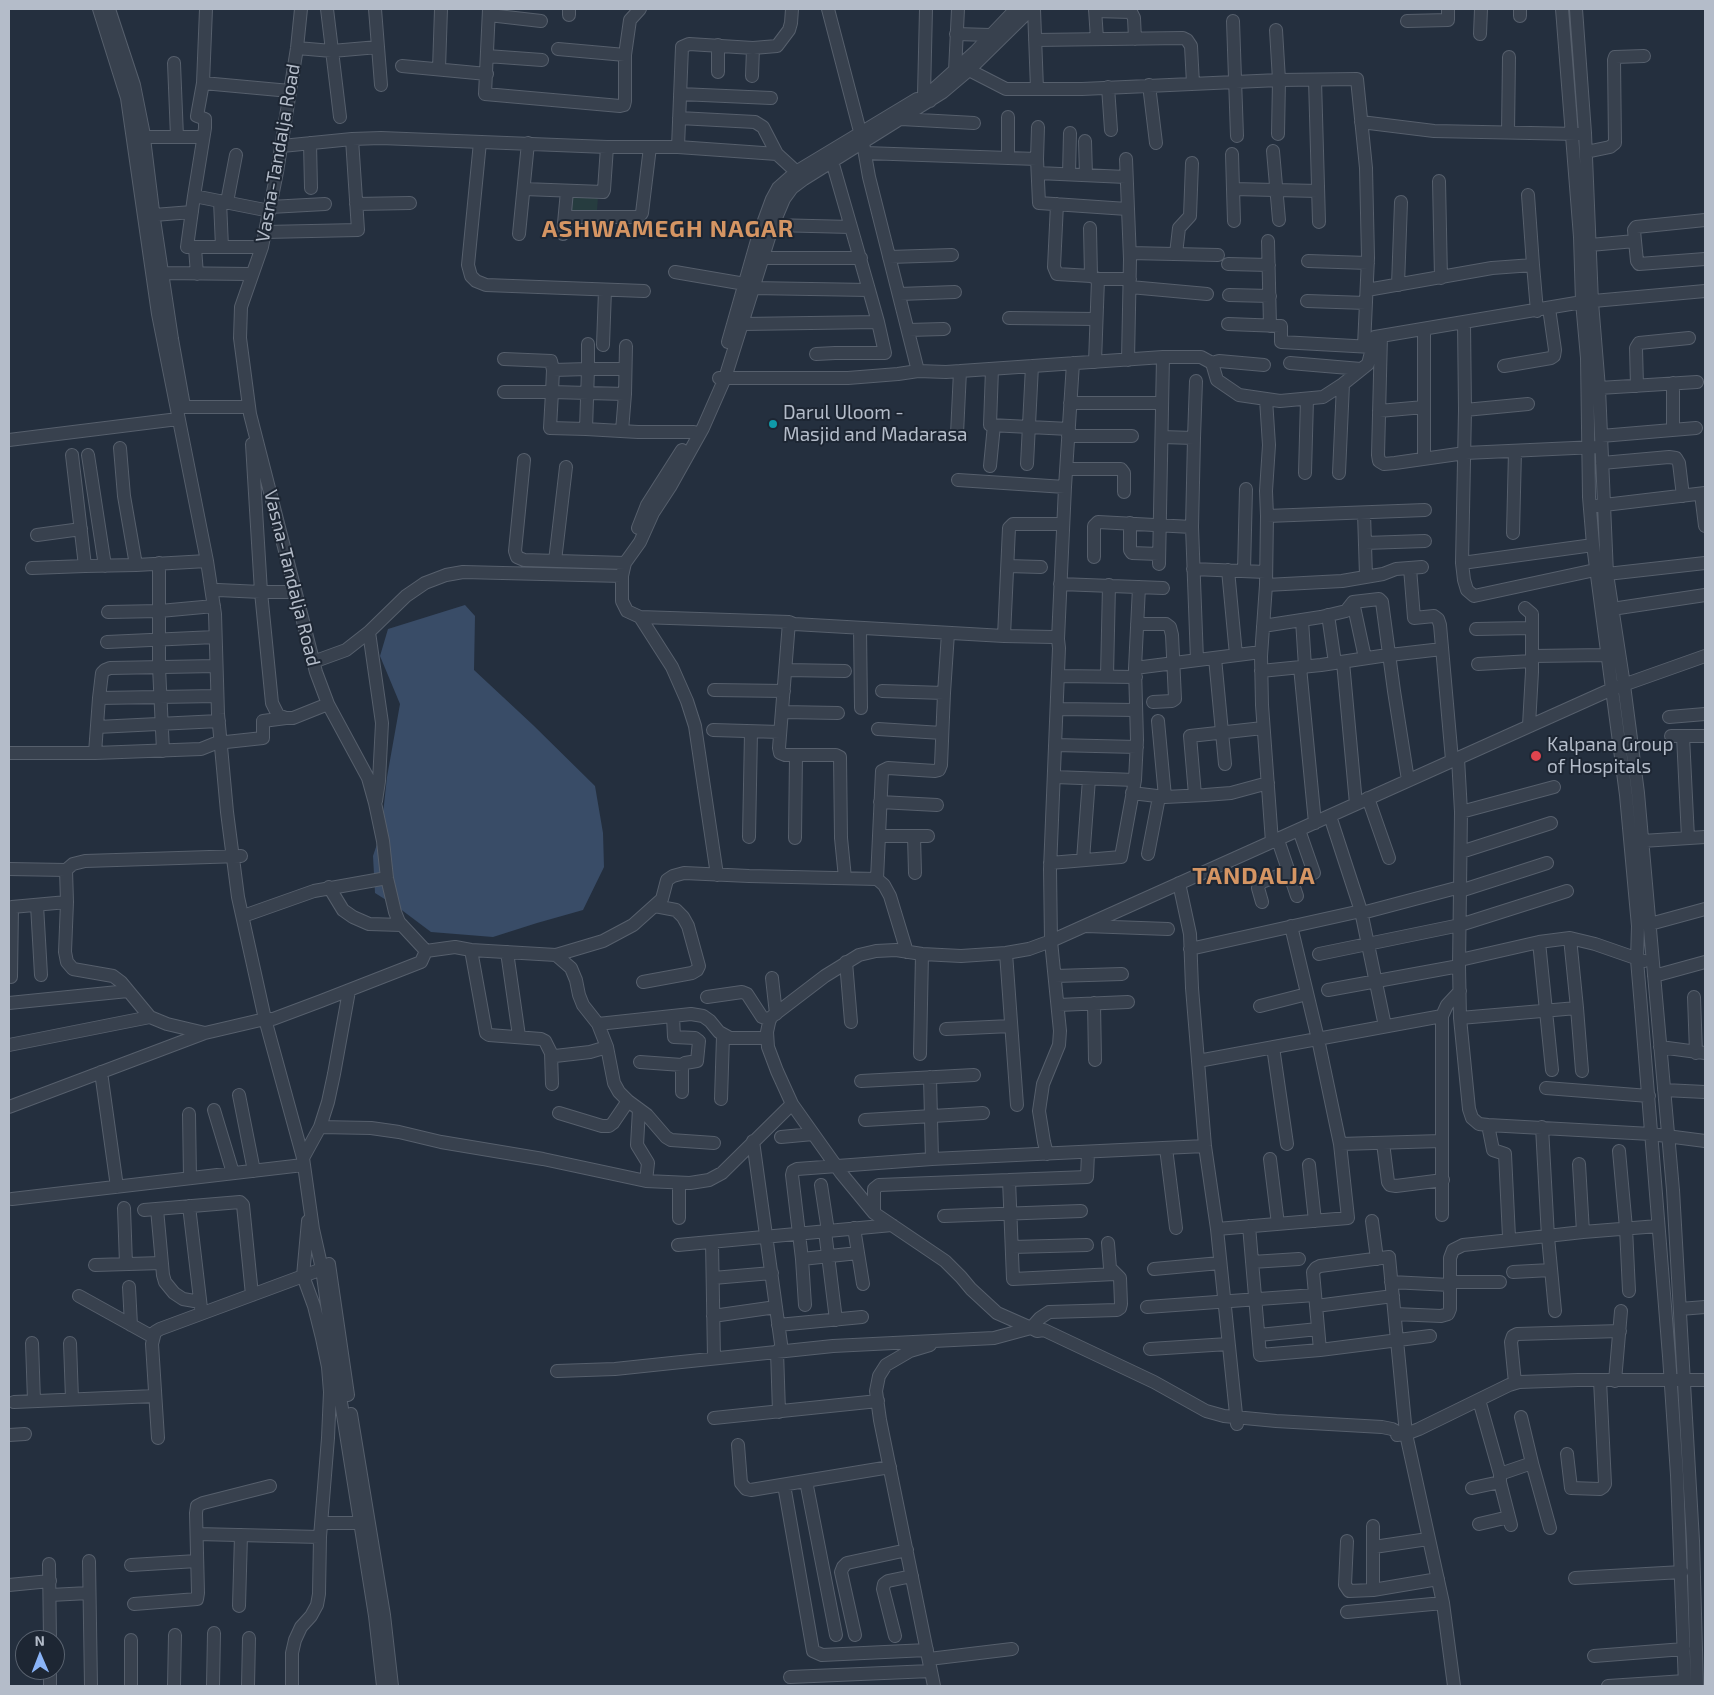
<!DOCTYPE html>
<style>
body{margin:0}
#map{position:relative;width:1714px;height:1695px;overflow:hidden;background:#242f3e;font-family:"Exo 2",sans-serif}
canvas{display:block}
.frame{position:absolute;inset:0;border:10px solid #b4bcc9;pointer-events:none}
.north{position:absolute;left:15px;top:1630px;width:50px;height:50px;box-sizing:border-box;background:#1d2633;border:1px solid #59626f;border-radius:50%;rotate:359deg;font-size:14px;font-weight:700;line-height:20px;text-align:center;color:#b4bcc9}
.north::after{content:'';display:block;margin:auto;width:18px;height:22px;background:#8ab4f8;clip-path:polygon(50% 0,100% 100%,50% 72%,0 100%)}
</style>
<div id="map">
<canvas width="1714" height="1695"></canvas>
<div class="frame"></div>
<div class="north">N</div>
</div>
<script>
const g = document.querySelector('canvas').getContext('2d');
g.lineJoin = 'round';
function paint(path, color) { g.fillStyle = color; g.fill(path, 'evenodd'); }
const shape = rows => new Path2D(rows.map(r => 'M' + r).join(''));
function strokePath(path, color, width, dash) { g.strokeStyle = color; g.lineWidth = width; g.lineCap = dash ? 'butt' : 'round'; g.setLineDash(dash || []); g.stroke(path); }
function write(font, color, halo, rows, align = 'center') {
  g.font = font + ' "Exo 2",sans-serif'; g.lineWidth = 4; g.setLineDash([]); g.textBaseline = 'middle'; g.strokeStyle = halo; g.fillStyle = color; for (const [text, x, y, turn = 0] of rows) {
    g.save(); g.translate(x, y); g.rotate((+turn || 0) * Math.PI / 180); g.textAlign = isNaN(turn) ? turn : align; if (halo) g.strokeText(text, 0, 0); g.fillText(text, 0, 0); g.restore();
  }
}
paint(shape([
 [570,197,598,197,597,211,570,210]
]), '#263c3f');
paint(shape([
 [465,605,475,616,474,670,533,725,595,786,603,833,604,867,583,910,537,923,493,937,431,932,399,908,375,893,373,856,381,832,387,777,400,704,380,656,388,629]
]), '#394c67');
const minor = shape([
 [99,9,127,98,158,314,207,561,215,614,218,714,227,812,238,897,265,1019,303,1158,313,1229,322,1269,340,1396,375,1616,383,1686],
 [109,9,134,85,143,130,154,219,172,339,184,406],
 [206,9,203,83,197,116,205,119,205,128,194,196,270,211],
 [327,9,340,117],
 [375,9,378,47],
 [489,9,485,94,620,106,624,105,625,101,625,55,630,20,640,9],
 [792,9,791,23,789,30,777,46,753,48,689,44,682,47,678,147,777,154,802,177],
 [828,9,863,143,869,177,918,371],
 [926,9,924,95,930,101],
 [1031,9,969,70,943,92,804,179,792,188,784,199,773,225,725,378,703,428,670,487,653,513,640,542,625,563,622,576,622,601,627,611,640,617,789,622,794,624,1004,636,1053,637,1058,639,1059,648,1050,869,1051,941,1060,1031,1059,1045,1043,1084,1039,1111,1044,1142,1047,1154],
 [1034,9,1037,89],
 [1095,9,1097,39],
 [1520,9,1520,16],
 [1562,9,1580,237,1582,302,1587,358,1589,497,1593,545,1626,795,1638,926,1637,960,1641,1007,1669,1356,1677,1475,1685,1686],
 [1576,9,1585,133,1592,302,1599,388,1607,574,1624,685,1638,793,1673,1190,1693,1541,1697,1686],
 [1095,11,1131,12,1134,18,1135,39],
 [489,15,541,21],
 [569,15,569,9],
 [1233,21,1237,136],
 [1407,21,1448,20,1448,9],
 [1276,30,1279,80,1278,134],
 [956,34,990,35],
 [1480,34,1481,9],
 [1035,40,1183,38,1187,40,1191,46,1193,84],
 [718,45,718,72],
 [297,48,332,51,378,47,381,85],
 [558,49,625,55],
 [487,56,542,60],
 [174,63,177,137],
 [402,66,487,74],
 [439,69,441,9],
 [969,70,1006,89,1082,89,1279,80,1357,79,1366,168,1368,258,1364,346],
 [955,71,958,9],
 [752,76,753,48],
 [1315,80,1319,222],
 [203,83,290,91],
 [1149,85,1156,143],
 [1108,87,1111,130],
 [934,89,975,52,1016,9],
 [680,94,771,98],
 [1008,117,1008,158],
 [679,118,755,122,763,127,777,154],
 [901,119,974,123],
 [1361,122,1434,131,1578,134],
 [1508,132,1509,57],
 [144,137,203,137],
 [1085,141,1086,175],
 [480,142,468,265,471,276,476,281,486,285,644,291],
 [310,143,311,188],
 [282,146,352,139,381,138,607,147,678,147],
 [1273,151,1279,220],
 [1586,152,1610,147,1615,143,1614,60,1615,57,1644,56],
 [865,153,1037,159,1039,203,1127,209],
 [1232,154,1233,189,1318,191],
 [1037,159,1038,127],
 [1126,159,1130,259,1128,360],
 [1038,173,1126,177],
 [1069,174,1070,133],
 [1439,181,1441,278],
 [524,189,603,192,604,190,607,147],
 [1233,189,1234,221],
 [1528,195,1533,265],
 [194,196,187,247,262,247],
 [220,201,222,247],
 [227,202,236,155],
 [356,204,410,203],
 [1057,204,1054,267,1057,274,1091,276,1098,279,1130,279],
 [270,207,325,204],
 [154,215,192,212],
 [565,217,639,217,642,213,650,147],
 [773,225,851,227,832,161],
 [1090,228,1091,276],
 [265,232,358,230,352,139],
 [519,234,528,143],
 [563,234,567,191],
 [1268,241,1270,326],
 [1635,241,1637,261,1639,264,1705,259],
 [1590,245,1635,241,1634,230,1636,227,1705,220],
 [195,248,197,274],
 [1130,253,1218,255],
 [1176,254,1179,228,1190,216,1192,163],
 [889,257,952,255],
 [763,258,861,258],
 [1308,261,1368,263],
 [1228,264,1269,265],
 [675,272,745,284],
 [162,273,251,274],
 [1398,285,1401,202],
 [1130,287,1207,294],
 [752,288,869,290,851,227],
 [1367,290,1492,268,1533,265,1537,311],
 [899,294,955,292],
 [1229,295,1270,296],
 [1307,301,1366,303],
 [1009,318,1096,319],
 [1464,323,1465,410,1462,563,1464,580,1467,590,1474,596,1595,570],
 [743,324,878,322,869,290],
 [1228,324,1281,326,1281,342,1372,347],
 [908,330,944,329],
 [1424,330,1424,459],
 [1381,336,1378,455,1379,461,1384,464,1395,463,1465,453,1596,447],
 [728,342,758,237,772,199,778,188,796,172,917,99],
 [588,344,588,369,625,369],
 [603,345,605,290],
 [816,354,835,353,885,353,878,322],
 [504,359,551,361,553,370,588,369,586,429,638,432,694,432],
 [1095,362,1098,279],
 [1212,363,1219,361,1264,365],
 [1290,363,1361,369],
 [1504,366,1551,358,1554,356,1555,350,1549,308],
 [992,369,990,425,1069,429],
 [553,370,552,392,625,394],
 [719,378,848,378,898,374,918,371,946,372,1163,357,1201,357,1212,363,1217,380,1239,395,1280,401,1323,397,1343,384,1368,364,1375,337,1582,302,1705,291],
 [1673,383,1673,430],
 [1637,386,1636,348,1639,343,1689,338],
 [1599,388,1697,382],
 [504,392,552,392,550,428,586,429],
 [1266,399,1269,445,1266,491,1267,516,1266,585,1261,656,1262,705,1272,842],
 [1070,403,1162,403],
 [184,407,249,407],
 [1465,410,1528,404],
 [1379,411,1424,407],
 [622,431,625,394,626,346],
 [957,434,960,371],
 [1068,436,1132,436],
 [1601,436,1696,428],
 [1162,437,1194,438,1192,527,1197,660],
 [1194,438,1196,381],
 [9,440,178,419],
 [252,444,261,592,272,703,278,715,286,718,293,718,328,704],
 [120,448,124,496,136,565,207,561],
 [72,455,85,566,136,565],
 [88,455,105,566],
 [524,460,515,551,517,557,524,560,625,563],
 [1602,463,1669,457,1676,458,1679,463,1683,496],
 [1027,464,1032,366],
 [990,466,994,425],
 [1067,469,1121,469,1124,473,1124,492],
 [1305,473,1307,399],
 [1339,473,1343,384],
 [958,480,1065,487],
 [1701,494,1705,526],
 [1596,506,1705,493],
 [1364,513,1366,576],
 [1267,516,1425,510],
 [1130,523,1130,550,1132,553,1159,554],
 [638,528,647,505,682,450],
 [1513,533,1515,451],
 [37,535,81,529],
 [1365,543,1425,541],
 [1094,557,1094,526,1098,522,1192,527],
 [555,561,566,467],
 [159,563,159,667,163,751],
 [1462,563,1593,545],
 [1159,564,1163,357],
 [1008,566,1041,567],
 [32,568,85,566],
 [1410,568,1414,618,1434,616,1438,619,1440,625,1452,760],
 [1193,569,1266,572],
 [1228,570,1236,655],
 [1244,571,1246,489],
 [1607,574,1705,563],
 [1060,584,1163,588],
 [1266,585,1342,581,1383,574,1396,569,1422,567],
 [218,590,261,592,295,592],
 [1353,602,1365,658],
 [1525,608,1532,614,1532,672,1529,725],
 [1612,609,1705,595],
 [108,612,160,611,214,606],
 [1328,615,1335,663],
 [640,617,672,667,687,701,695,726,717,875],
 [1302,620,1305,667],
 [789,622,779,748,780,753,785,755,836,755,840,757,841,838,845,878],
 [1137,624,1166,624,1170,627,1172,635,1175,699,1172,701,1153,702],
 [1263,626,1321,617,1346,611,1353,602,1379,599,1382,602,1394,691,1408,780],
 [860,628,861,708],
 [1476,629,1531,628],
 [369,632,382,723,379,781,376,801],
 [1004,636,1009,528,1013,524,1063,524],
 [1058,639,1065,487,1073,363],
 [107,642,215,637],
 [1532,656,1607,655],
 [1215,658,1225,764],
 [313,662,346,650,369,632,406,596,425,583,446,575,463,572,622,576],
 [1343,662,1356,804],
 [1478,664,1532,661],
 [1300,667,1315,823],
 [1135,668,1261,652],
 [786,670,845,671],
 [1261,671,1321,665,1381,656,1442,649],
 [1058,676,1136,677],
 [1107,676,1109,585],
 [714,690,784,691],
 [882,691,944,693],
 [99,698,217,696],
 [1057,709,1136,710],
 [783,712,838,713],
 [1669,717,1705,714],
 [1158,721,1165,797],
 [97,727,219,721],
 [878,729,942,733],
 [713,730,780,732],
 [1671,736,1705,736],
 [1683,736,1688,838],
 [226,742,263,738,263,721,286,718],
 [1055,745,1137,747],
 [9,753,95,753,201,749,221,741],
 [95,753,99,698,102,673,105,670,110,668,216,666],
 [1458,758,1461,812,1459,966,1460,1018,1469,1109,1472,1118,1479,1124,1488,1125,1651,1134,1705,1141],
 [1054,777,1135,780],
 [1132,793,1165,797,1205,795,1231,793,1268,783],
 [1195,795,1190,736,1263,728],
 [1368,798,1389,858],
 [880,802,937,805],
 [1461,812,1554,787],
 [1330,816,1361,911],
 [1299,830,1314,873],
 [879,836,928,836],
 [914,836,915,873],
 [749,837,751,732],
 [795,838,796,755],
 [1278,840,1297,896],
 [1642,841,1705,837],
 [1461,852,1551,823],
 [1148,854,1159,797],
 [1083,860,1089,779],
 [1050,863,1121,857,1135,780,1137,740,1135,668,1139,587],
 [9,869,66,870,67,902,65,952,67,962,73,969,113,976,121,982,150,1017,167,1024,205,1033],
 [66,870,73,864,85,861,241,856],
 [877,879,884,885,890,896,907,952],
 [1179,883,1190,934,1192,988,1205,1146,1217,1229,1237,1424],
 [329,887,343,910,353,917,369,924,402,925],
 [1460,891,1547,863],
 [1262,902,1258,888,1259,885,1262,882,1288,872],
 [37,905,41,975],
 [1362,913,1460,887],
 [249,914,314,891,387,878],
 [1650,924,1705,909],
 [1086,926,1168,929],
 [1291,926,1318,1039,1340,1144,1441,1141],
 [1539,942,1552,1070],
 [1190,949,1361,911,1385,1026],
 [471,950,486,1033,489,1035,541,1039,545,1041,551,1053,555,1056,590,1052,607,1047],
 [426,951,455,947,471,950,556,955,603,941,633,925,662,899,667,880,673,876,684,873,749,876,877,879,882,771,888,768,935,771,939,770,941,765,944,693,948,633],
 [507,952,519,1036],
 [1006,953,1017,1105],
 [1319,954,1460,925,1567,891],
 [556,955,571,968,576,980,579,995,583,1005,598,1024,607,1047,614,1083,619,1092,628,1101,647,1115,666,1137,671,1140,714,1143],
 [1460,960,1539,942,1570,938,1595,944,1644,961],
 [846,962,851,1022],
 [1055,976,1122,974],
 [1654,976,1705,962],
 [11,977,12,907,67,902],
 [772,978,776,1014],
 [643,982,692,973,697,970,699,966,688,926,683,917,676,910,655,906],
 [1328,990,1459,966],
 [707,997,742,992,747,994,762,1017,770,1020],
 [1694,997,1696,1053],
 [9,1003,128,991],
 [1094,1003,1095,1060],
 [1058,1005,1128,1002],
 [1260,1006,1307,994],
 [1577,1008,1582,1071],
 [673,1016,674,1037,695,1038,699,1041,697,1061,685,1063,682,1065,682,1092],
 [1460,1018,1577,1008,1570,938],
 [598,1024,691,1014,703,1016,710,1021,719,1032,730,1038,767,1038],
 [946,1029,1011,1026],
 [9,1045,150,1017],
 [1273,1047,1287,1144],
 [1660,1047,1705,1053],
 [551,1053,552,1084],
 [920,1054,922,954],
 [1198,1061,1442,1016],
 [640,1062,682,1065],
 [101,1072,117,1187],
 [930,1077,932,1159],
 [861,1081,974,1075],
 [1546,1088,1649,1096],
 [1664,1090,1705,1092],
 [239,1095,254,1171],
 [721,1099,723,1036],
 [9,1107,205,1033,265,1019,273,1019,321,1001,421,962,426,951,399,922,395,912,387,878,383,841,375,803,368,778,328,704,316,672,250,414,240,338,241,307,262,247,277,172,297,48,301,9],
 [639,1109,637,1145,648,1163,646,1181],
 [214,1110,233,1173],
 [559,1113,602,1126,609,1126,613,1123,628,1101],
 [189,1114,190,1178],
 [865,1120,983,1113],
 [1488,1125,1493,1150,1505,1154,1509,1237,1511,1240,1583,1232,1658,1226],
 [320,1127,371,1128,399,1132,441,1142,543,1159,646,1181,690,1183,709,1180,722,1173,792,1104],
 [1542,1127,1548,1237,1555,1311],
 [781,1137,813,1134],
 [753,1141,782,1351],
 [1383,1143,1388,1182,1390,1185,1396,1186,1443,1180],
 [1166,1148,1176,1228],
 [1619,1151,1626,1228,1629,1291],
 [303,1158,320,1127,328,1102,334,1074,349,991],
 [1270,1159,1278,1224],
 [1579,1164,1583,1232],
 [1309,1165,1315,1221],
 [1009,1180,1013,1279,1115,1274],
 [679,1183,679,1218],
 [821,1185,828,1231],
 [12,1199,303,1165],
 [189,1206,201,1308],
 [124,1208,126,1264],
 [157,1209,163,1275,165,1282,174,1293,183,1299,200,1302],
 [144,1210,240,1202,243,1205,252,1295],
 [874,1213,874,1189,879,1185,1087,1177,1088,1153],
 [1442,1215,1442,1016,1447,1005,1460,991],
 [944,1216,1081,1211],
 [1372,1221,1377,1259],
 [1249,1226,1260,1355,1320,1350,1430,1336],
 [854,1228,863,1284],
 [1217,1229,1348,1218,1340,1144],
 [825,1231,836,1320],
 [712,1242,714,1358],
 [678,1245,892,1225],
 [1012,1247,1087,1245],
 [802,1259,858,1253],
 [1252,1262,1299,1259],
 [329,1264,348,1395],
 [95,1265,162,1263],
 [1154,1269,1220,1263],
 [1513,1272,1551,1270],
 [713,1278,772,1273],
 [1391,1282,1450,1285],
 [1450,1282,1500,1282],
 [129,1287,131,1325],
 [79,1296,153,1337],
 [805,1305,802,1259,792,1175,793,1171,797,1169,932,1159,1205,1146],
 [1316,1306,1393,1296],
 [1147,1307,1315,1295],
 [1680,1309,1705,1307],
 [1395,1314,1441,1316,1448,1314,1450,1309,1450,1258,1453,1250,1463,1245,1511,1240],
 [713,1316,776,1307],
 [778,1325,862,1317],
 [1259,1335,1318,1329],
 [32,1343,34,1401],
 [70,1343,72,1399],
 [930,1345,910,1351,886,1365,879,1376,876,1391,880,1420,934,1686],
 [1150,1349,1228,1344],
 [1320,1350,1313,1272,1316,1268,1320,1266,1389,1257,1406,1434,1443,1603,1454,1686],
 [777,1351,779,1412],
 [557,1371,615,1369,833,1346,994,1338,1031,1328,1040,1318,1049,1312,1117,1310,1120,1308,1121,1304,1120,1278,1110,1268,1108,1243],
 [1615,1381,1621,1311],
 [1515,1383,1511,1342,1513,1336,1517,1334,1620,1331],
 [1479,1400,1500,1474],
 [14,1402,155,1396],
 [351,1414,384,1615,392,1686],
 [714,1418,878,1401],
 [9,1435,25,1434],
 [1397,1435,1406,1434,1419,1429,1509,1385,1519,1382,1578,1380,1705,1380],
 [1403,1435,1392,1429,1382,1427,1276,1421,1224,1416,1206,1411,1154,1382,1044,1330,1037,1331,1031,1328,997,1313,971,1289,961,1277,945,1261,874,1213,841,1173,792,1104,777,1071,768,1047,767,1032,770,1018,825,976,859,955,876,951,896,950,922,954,961,956,1006,953,1029,949,1051,941,1612,689,1705,656],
 [158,1438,152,1344,155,1332,160,1329,322,1269],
 [738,1445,741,1483,746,1489,751,1490,890,1467],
 [1567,1454,1571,1488,1600,1489,1603,1487,1605,1484,1600,1380],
 [1532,1463,1550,1528],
 [806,1481,836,1635],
 [784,1485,813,1651,822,1655,927,1650],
 [1472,1488,1500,1482],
 [322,1523,360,1523],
 [1479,1524,1509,1517],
 [1511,1525,1500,1482,1500,1474,1532,1463,1521,1417],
 [197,1534,320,1537],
 [1347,1541,1345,1585,1349,1591,1373,1590,1438,1579],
 [1374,1547,1428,1539],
 [89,1561,91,1686],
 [49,1564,50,1640],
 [131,1565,197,1561],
 [1575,1578,1682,1572],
 [9,1585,50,1581],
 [1373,1590,1373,1526],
 [50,1595,89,1593],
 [134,1604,197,1599,198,1593,196,1513,197,1506,203,1503,270,1486],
 [239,1606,241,1535],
 [1347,1612,1443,1603],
 [855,1635,841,1572,843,1567,847,1563,907,1550],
 [895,1636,883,1589,884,1584,888,1581,912,1576],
 [1594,1656,1684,1649],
 [929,1659,1012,1649],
 [50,1670,50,1686],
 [790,1677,931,1671],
 [131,1686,131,1640],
 [174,1686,175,1635],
 [213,1686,214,1633],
 [248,1686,249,1638],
 [292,1686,292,1653,295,1640,301,1627,311,1616,317,1605,319,1594,320,1537,328,1438,330,1392,328,1367,322,1338,314,1306,303,1276,308,1221],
 [1608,1686,1685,1681]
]);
strokePath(minor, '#565f6c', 14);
strokePath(minor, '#38414e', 12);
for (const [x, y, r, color] of [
 [773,424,5,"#0f9aa8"],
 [1536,756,6,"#e0444e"]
]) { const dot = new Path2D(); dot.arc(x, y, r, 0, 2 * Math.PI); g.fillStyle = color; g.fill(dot); strokePath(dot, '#1d2633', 2); }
write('19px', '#b4bcc9', '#1d2633', [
 ["Vasna-Tandalja Road",278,153,-80],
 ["Vasna-Tandalja Road",292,578,76]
]);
write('19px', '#b4bcc9', '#1d2633', [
 ["Darul Uloom -",783,413],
 ["Masjid and Madarasa",783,435],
 ["Kalpana Group",1547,745],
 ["of Hospitals",1547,767]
], 'left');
g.letterSpacing = '1px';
write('bold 24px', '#d59563', '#1d2633', [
 ["ASHWAMEGH NAGAR",668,229],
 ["TANDALJA",1254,876]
]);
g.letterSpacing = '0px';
</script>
